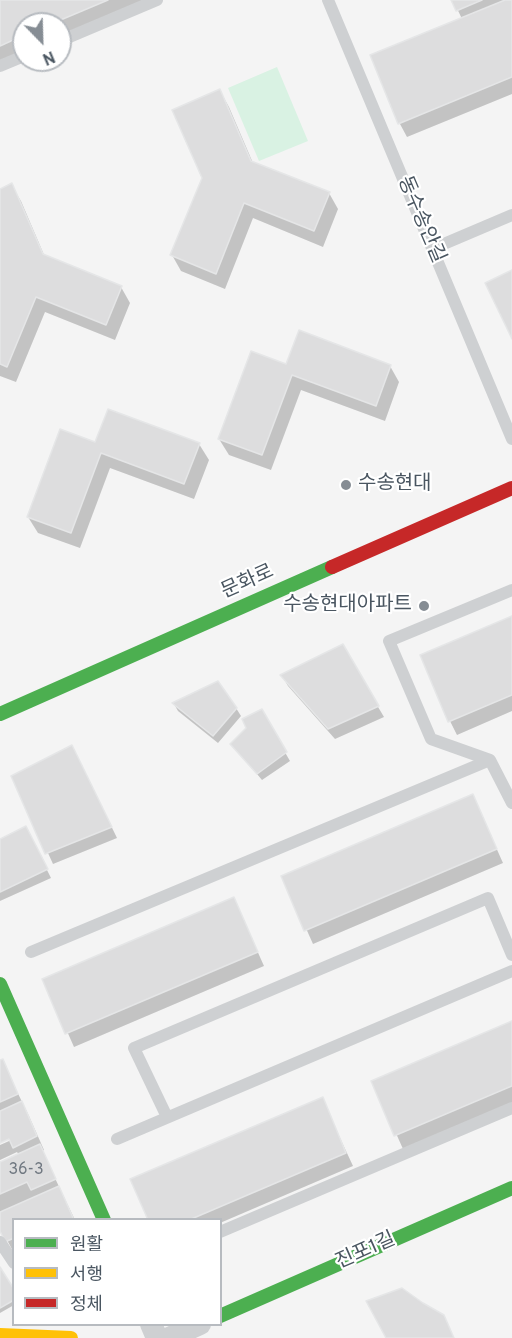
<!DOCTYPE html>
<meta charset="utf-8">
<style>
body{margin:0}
#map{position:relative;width:512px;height:1338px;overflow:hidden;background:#f4f4f4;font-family:Overpass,"Noto Sans KR",sans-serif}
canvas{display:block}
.legend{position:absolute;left:12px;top:1218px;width:210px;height:108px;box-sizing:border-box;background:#fff;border:2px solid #b7bbc0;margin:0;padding:8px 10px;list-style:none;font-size:18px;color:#4a5661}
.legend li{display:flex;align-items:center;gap:12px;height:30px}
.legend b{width:30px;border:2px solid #b7bbc0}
.north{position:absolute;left:12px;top:12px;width:60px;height:60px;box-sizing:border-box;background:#fff;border:2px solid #b7bbc0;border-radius:50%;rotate:157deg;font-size:16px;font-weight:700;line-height:24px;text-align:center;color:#4a5661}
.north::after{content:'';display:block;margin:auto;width:21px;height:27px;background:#868d94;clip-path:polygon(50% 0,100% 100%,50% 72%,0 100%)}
</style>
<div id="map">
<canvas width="512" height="1338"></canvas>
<ul class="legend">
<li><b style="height:8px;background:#4caf50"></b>원활</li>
<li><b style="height:8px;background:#ffc107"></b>서행</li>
<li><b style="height:8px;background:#c62828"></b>정체</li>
</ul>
<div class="north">N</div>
</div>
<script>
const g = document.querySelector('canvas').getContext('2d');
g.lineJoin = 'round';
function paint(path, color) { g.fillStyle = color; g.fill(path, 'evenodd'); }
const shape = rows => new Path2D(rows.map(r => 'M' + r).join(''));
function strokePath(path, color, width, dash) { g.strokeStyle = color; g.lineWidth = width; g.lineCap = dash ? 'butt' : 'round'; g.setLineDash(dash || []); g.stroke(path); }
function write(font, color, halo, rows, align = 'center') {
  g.font = font + ' Overpass,"Noto Sans KR",sans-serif'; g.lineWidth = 4.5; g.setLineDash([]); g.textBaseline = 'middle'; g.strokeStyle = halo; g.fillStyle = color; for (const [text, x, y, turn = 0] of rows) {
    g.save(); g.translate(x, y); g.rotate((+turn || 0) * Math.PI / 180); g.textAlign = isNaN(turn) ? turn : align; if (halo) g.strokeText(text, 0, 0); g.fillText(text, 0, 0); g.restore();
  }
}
paint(shape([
 [277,67,308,141,259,161,228,88]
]), '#d9f2e3');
paint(shape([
 [0,0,147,0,60,37,60,24,24,24,24,52,0,62],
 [453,0,512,0,512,94,407,137,400,124,372,56,462,19],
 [220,91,229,107,253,163,329,193,338,209,323,247,253,218,225,289,181,271,172,255,203,178],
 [11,185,21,201,45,257,121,287,130,303,115,340,45,312,16,382,0,376,0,190],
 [287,366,390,366,399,382,385,421,301,390,271,470,229,455,219,439],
 [96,444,199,444,209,460,194,499,110,468,80,548,38,533,28,517],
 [512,618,512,711,457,735,450,721],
 [342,646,384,717,335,739,288,686,282,676],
 [174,704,236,708,241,716,218,743,178,711],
 [261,711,290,761,262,780,232,744],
 [78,758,117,838,53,864,13,776],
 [473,796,503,863,313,944,283,877],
 [30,836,51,878,0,901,0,841],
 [234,899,264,966,74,1047,44,979],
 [512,1023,512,1103,403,1149,373,1082],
 [2,1061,29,1116,44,1150,42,1151,75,1220,14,1220,14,1253,0,1227,0,1164,19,1155,17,1152,0,1160,0,1145,16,1138,15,1135,0,1142,0,1062],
 [322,1099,353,1166,220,1223,220,1220,149,1220],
 [0,1269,14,1292,14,1305,0,1313]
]), '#0003');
const building = shape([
 [0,0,108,0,51,24,24,24,24,35,0,46,0,0],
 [451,0,482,0,456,11,451,0],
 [505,0,512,0,512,77,398,124,370,55,505,0],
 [220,89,251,161,330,192,314,231,244,203,216,274,170,255,202,178,172,110,220,89],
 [12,183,43,254,122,286,106,325,36,297,7,367,0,364,0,189,12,183],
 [512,270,512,339,485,283,512,270],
 [299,330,391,365,376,406,292,375,262,455,218,439,251,351,286,364,299,330],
 [108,409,200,443,184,484,101,453,71,533,27,517,60,429,95,442,108,409],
 [512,616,512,695,448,722,420,655,512,616],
 [343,644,379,706,328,729,280,675,343,644],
 [218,681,237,708,213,736,172,703,218,681],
 [262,709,287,752,257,774,230,744,246,728,242,719,262,709],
 [72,745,112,827,45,854,11,776,72,745],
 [473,794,497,849,304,931,281,876,473,794],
 [26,826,48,869,0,892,0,839,26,826],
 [234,897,258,952,65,1034,42,979,234,897],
 [512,1021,512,1086,394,1136,371,1081,512,1021],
 [3,1059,18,1094,0,1102,0,1060,3,1059],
 [323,1097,346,1153,189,1220,148,1220,130,1179,323,1097],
 [22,1101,37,1136,13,1148,9,1139,0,1143,0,1111,22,1101],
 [40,1144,56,1179,31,1190,27,1182,0,1194,0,1162,40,1144],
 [59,1186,74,1220,14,1220,14,1238,5,1242,0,1231,0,1212,59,1186],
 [0,1267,14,1289,14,1300,0,1308,0,1267],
 [402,1288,423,1303,444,1315,454,1338,386,1338,366,1301,402,1288]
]);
paint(building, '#ddddde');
strokePath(building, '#e5e6e7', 1.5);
strokePath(shape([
 [328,0,512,439],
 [60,41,157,0],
 [0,66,24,56],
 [432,249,512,215],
 [512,590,389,641,431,739,490,760,512,803],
 [31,952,490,760],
 [167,1117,134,1048,488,898,512,955],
 [117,1139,512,971],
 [220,1232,512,1108],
 [0,1242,14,1263]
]), '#ced0d2', 12);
strokePath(shape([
 [151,1324,157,1338],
 [169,1338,200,1324]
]), '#ced0d2', 22);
strokePath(shape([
 [0,714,332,567],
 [0,984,104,1220],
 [220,1316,512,1188]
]), '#4caf50', 14);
strokePath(shape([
 [0,1335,71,1338]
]), '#ffc107', 14);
strokePath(shape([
 [332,567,512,488]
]), '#c62828', 14);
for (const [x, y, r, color] of [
 [346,485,6,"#868d94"],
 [424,606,6,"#868d94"]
]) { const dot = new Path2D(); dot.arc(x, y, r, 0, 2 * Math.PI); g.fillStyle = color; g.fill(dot); strokePath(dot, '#fff', 2); }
write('16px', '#707881', null, [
 ["36-3",26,1171]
]);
write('20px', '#4a5661', '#fff', [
 ["동수송안길",420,220,67],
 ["문화로",248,583,-24],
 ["진포1길",366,1252,-24]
]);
write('20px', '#4a5661', '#fff', [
 ["수송현대",358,485],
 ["수송현대아파트",412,606,"right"]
], 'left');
</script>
